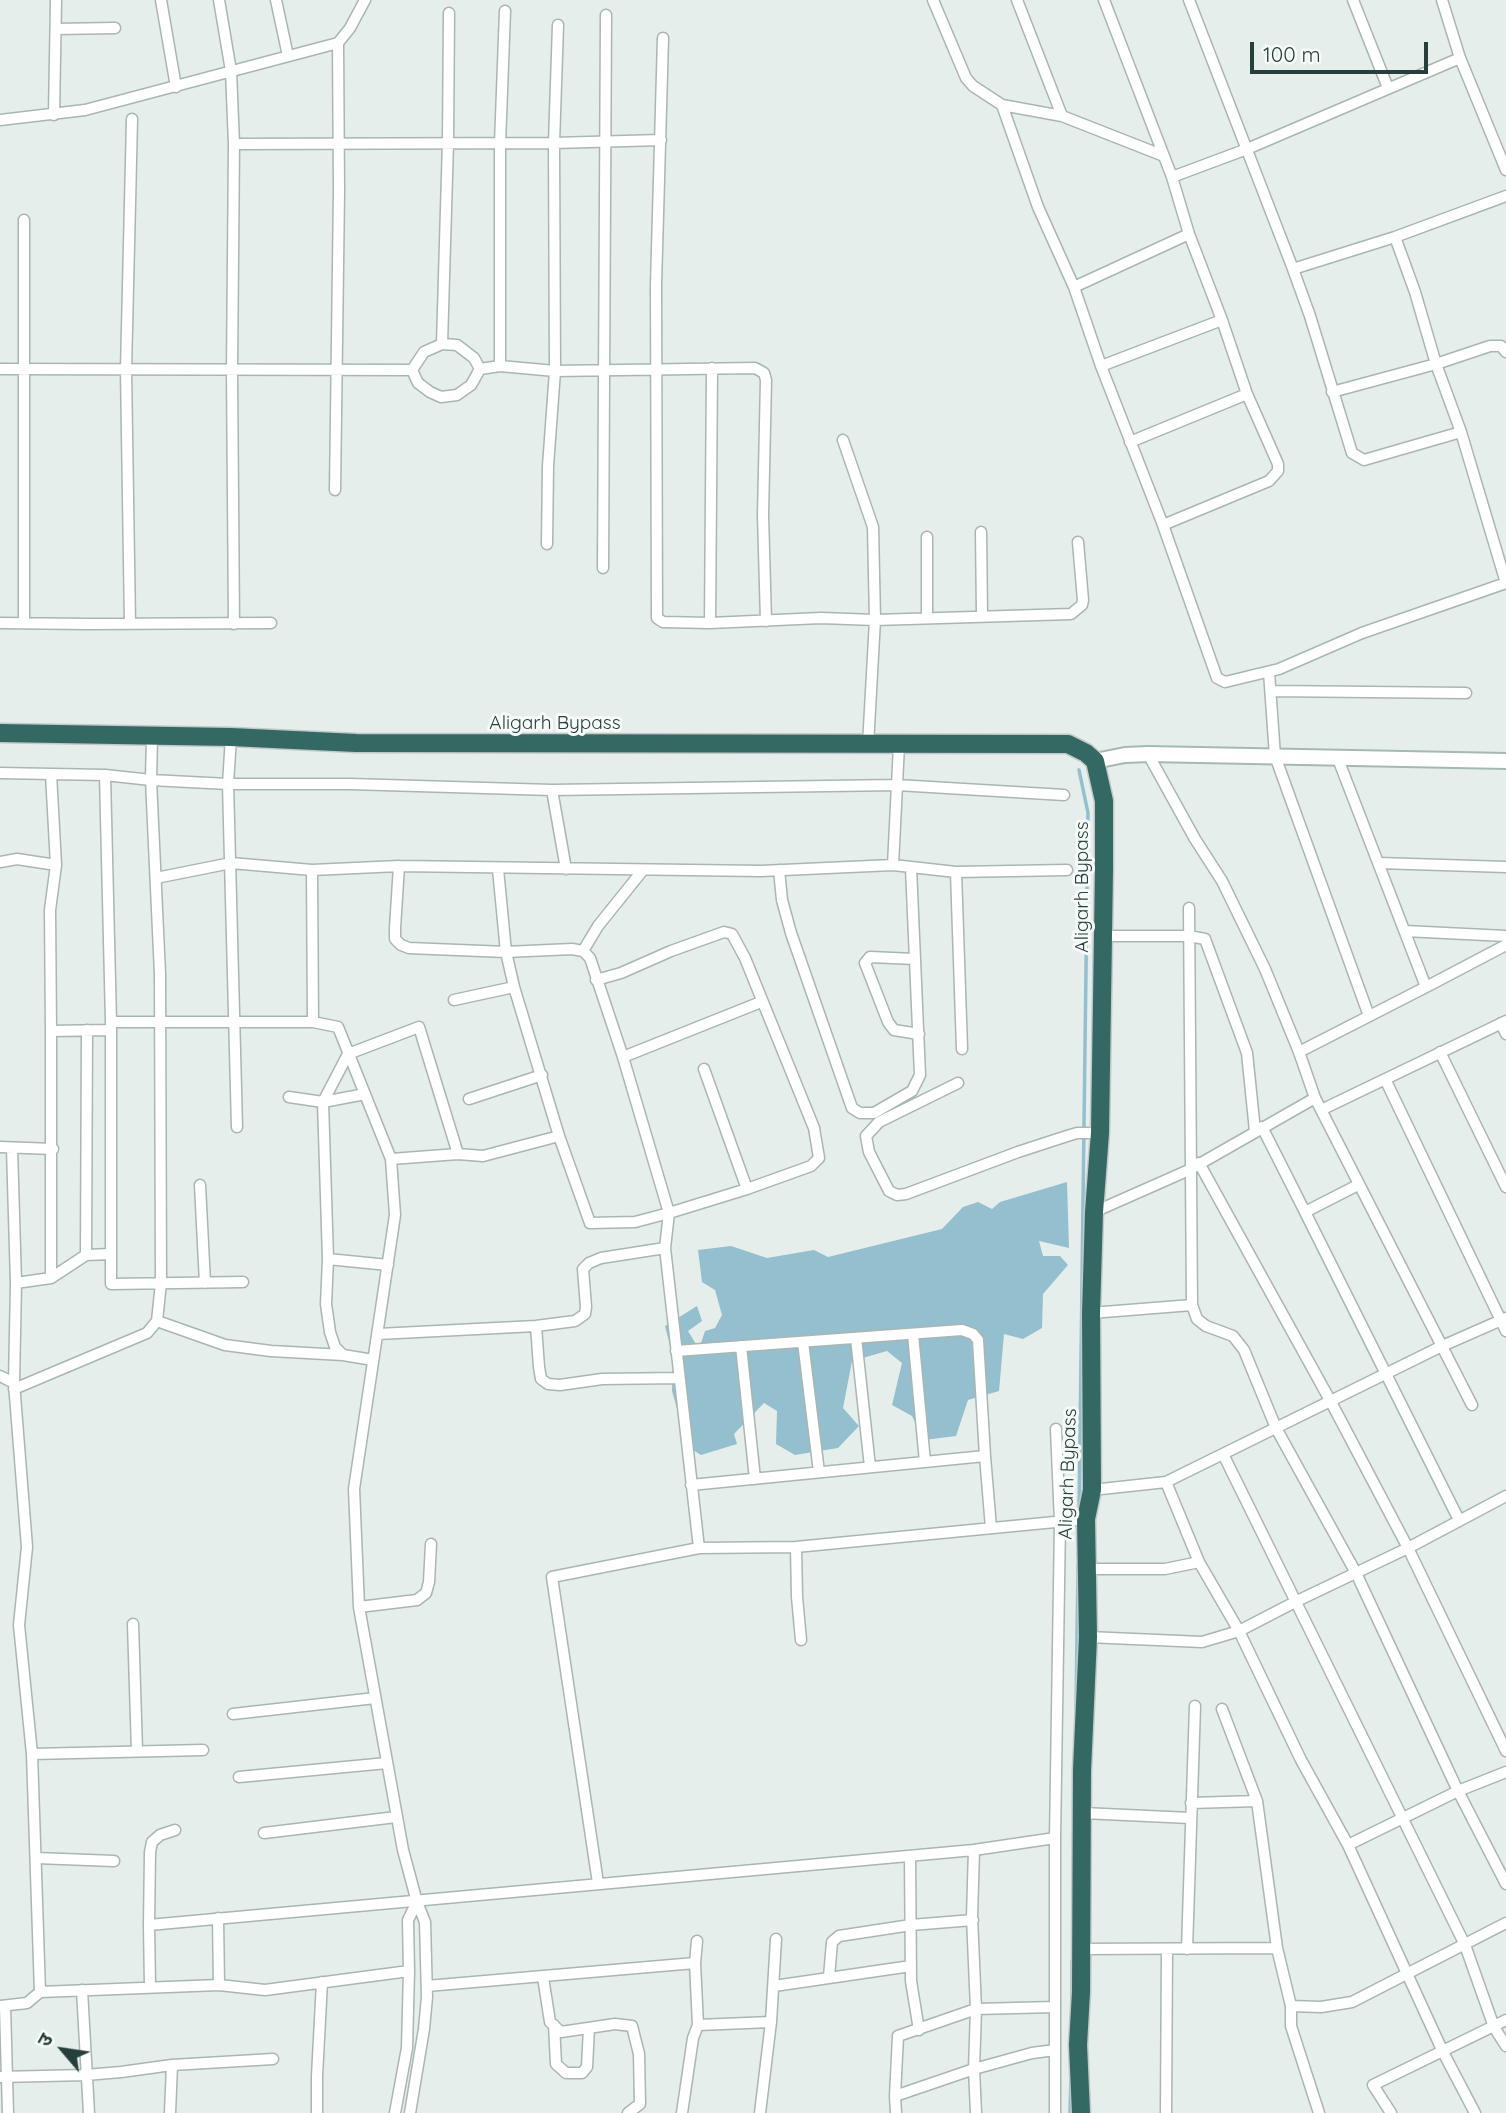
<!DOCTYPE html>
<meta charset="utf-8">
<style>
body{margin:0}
#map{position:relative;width:1506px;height:2113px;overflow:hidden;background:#e6eeeb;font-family:Quicksand,"Noto Sans Devanagari",sans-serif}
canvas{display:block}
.north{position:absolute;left:28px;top:2015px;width:70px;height:70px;-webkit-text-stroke:5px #f6faf9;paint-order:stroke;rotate:299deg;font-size:19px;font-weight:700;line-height:28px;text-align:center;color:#263f3a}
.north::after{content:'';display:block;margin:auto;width:24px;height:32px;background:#263f3a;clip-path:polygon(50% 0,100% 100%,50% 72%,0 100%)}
.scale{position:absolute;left:1250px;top:42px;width:178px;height:32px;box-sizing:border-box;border:4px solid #263f3a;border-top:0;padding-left:9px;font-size:21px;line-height:24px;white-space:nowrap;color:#263f3a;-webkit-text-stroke:5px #f6faf9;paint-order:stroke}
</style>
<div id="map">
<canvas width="1506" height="2113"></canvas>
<div class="north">उ</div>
<div class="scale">100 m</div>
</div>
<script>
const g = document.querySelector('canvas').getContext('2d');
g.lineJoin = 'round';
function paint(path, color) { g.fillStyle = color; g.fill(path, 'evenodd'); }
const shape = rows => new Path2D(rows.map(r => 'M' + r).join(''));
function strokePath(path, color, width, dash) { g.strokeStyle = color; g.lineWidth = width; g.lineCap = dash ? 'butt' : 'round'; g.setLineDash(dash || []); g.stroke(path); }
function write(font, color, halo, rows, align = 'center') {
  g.font = font + ' Quicksand,sans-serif'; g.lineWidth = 6; g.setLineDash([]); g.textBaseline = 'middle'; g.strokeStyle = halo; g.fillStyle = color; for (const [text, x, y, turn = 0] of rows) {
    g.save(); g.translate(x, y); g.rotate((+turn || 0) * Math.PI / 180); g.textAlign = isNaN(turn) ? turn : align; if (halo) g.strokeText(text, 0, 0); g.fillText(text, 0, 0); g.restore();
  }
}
paint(shape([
 [1067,1182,1069,1248,1039,1241,1043,1256,1060,1256,1068,1265,1043,1294,1042,1328,1023,1339,1004,1334,999,1391,968,1400,956,1436,924,1440,912,1416,892,1405,902,1363,887,1351,852,1361,843,1408,859,1426,838,1448,795,1455,776,1444,777,1411,764,1403,734,1434,737,1444,701,1455,688,1447,672,1391,673,1357,665,1326,697,1306,702,1321,688,1331,699,1349,705,1331,715,1328,722,1315,715,1290,702,1282,698,1250,731,1246,767,1258,814,1250,828,1257,942,1229,963,1207,978,1202,992,1209,1000,1202]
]), '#93bfce');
strokePath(shape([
 [1079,1515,1088,813,1079,770],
 [1076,1708,1078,1565],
 [1072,2002,1072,1961],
 [1070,2113,1071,2073]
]), '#93bfce', 3.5);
const street = shape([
 [161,0,176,87],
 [219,0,231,71,234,144,232,371,234,624],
 [276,0,288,56],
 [933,0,966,78,973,86,1002,105],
 [1017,0,1062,116],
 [1104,0,1172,177,1189,234,1222,320,1247,394,1278,464,1278,471,1269,481,1163,525],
 [1189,0,1293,269],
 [1353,0,1388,88],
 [1442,0,1460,58,1506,170],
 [56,29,115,28],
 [663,38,656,285,657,618,663,622,710,623,821,618,875,620,1071,614,1082,605,1083,600,1078,542],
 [54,115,56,0],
 [0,120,85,110,338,43,350,28,365,0],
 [234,144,554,143,661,140],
 [1164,156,1062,116,1002,105,1038,207,1074,287,1101,366,1163,525,1217,678,1225,682,1279,669,1362,633,1506,583],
 [1172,177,1247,149,1460,58],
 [1395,237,1415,292,1436,364,1461,432,1506,583],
 [1074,287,1189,234],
 [442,344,448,142,449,13],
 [442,344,457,345,474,358,480,369,471,385,457,395,441,397,430,392,418,383,412,370,424,352,442,344],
 [500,366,500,144,505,11],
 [1101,366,1222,320],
 [0,369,412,370],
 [480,369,500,366,555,371,755,368,764,373,766,380,763,515,766,621],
 [1332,392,1436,364,1490,346,1501,346,1506,352],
 [1461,432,1364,460,1352,453,1310,316,1293,269,1395,237,1506,196],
 [843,440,873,527,875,620,868,745],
 [1130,442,1247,394],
 [335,490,339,191,338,43],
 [981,532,982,616],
 [927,537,927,617],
 [547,544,548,466,555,371,554,143,558,25],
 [603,568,606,15],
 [24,622,24,220],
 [0,623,87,624,271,623],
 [710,623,712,368],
 [130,624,126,370,132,119],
 [1269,672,1275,756,1369,1016],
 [1271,691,1466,693],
 [231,737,228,784,237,1127],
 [1338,759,1426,987,1506,945],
 [0,773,105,775,151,780,228,784,350,784,552,790,897,785,1064,795],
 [51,774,56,865,50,910,51,1031,111,1030],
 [105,775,111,1022,111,1284,243,1282],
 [552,790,566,869],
 [0,862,17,859,56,865],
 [1379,863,1506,867],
 [893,865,899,745],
 [399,866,395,928,395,939,401,945,409,948,506,952,572,949,583,951,590,958,623,1057,669,1213,665,1248,699,1548],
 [498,869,506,952,514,987,559,1136,590,1223,635,1222,669,1213,747,1189,811,1166,819,1158,814,1128,745,958,732,934,724,932,671,951,621,973,596,980],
 [312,870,313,1022,338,1027,391,1159,458,1154,483,1156,559,1136],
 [779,870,782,900,791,933,852,1108,860,1113,874,1113,912,1091,920,1075,911,868],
 [956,872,962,1049],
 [156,878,231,863,312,870,399,866,761,871,893,865,956,872,1067,870],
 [1189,908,1192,1305,1197,1319,1206,1326,1233,1336,1244,1350,1276,1428,1356,1573,1458,1791,1506,1884],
 [1405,931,1506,936],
 [1103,936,1189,936,1205,939,1247,1053,1255,1131],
 [583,951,598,926,643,870],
 [915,959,870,957,865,963,888,1022,894,1030,919,1034],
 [454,1000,514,987],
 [111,1022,313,1022],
 [1501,1023,1506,1034],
 [1299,1052,1426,987],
 [1440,1052,1506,1187],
 [623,1057,761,1002],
 [704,1069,747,1189],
 [1385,1079,1506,1331],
 [958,1083,879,1122,866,1136,869,1152,889,1191,897,1195,906,1194,1018,1152,1067,1136,1077,1133,1100,1133],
 [289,1097,323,1102,365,1094],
 [1315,1098,1472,1405],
 [469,1099,542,1075],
 [1321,1110,1506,1021],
 [1262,1127,1305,1212,1358,1185],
 [0,1147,53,1149],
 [391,1159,395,1215,354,1489,359,1607,403,1850,417,1902,425,1922,427,1997,424,2029,410,2113],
 [1199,1163,1331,1402,1408,1548,1506,1751],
 [200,1185,205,1283],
 [1094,1212,1189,1170,1315,1098,1299,1052,1265,969,1222,881,1195,839,1148,754],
 [1305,1212,1459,1520],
 [86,1255,87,1030],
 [328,1259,388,1265],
 [51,1278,51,1031],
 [16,1283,51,1278,86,1255,111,1254],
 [1091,1313,1192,1305],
 [157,1321,225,1345,271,1351,343,1355],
 [536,1326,539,1367,541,1379,548,1384,560,1385,602,1379,679,1378],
 [378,1334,536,1326,575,1321,585,1314,586,1307,583,1269,589,1263,601,1258,665,1248],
 [913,1334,925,1462],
 [856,1338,870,1467],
 [803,1342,819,1472],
 [741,1346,755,1479],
 [676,1351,962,1330,973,1334,978,1340,985,1456,691,1485],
 [373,1360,343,1355,335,1347,330,1332,326,1304,328,1259,323,1102,348,1054,419,1027,458,1154],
 [0,1376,14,1383],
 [14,1389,147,1333,157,1321,161,1283,160,974,151,780,152,736],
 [1223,1454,1465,1945,1494,2027,1506,2046],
 [985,1456,991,1528],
 [1166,1482,1199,1562,1239,1631,1301,1760,1348,1845,1443,2052,1475,2113],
 [1092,1490,1166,1482,1440,1347,1506,1318],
 [796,1547,797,1597,801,1640],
 [1085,1569,1165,1569,1199,1562],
 [359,1607,417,1600,426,1593,429,1582,431,1544],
 [133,1624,137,1751],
 [1088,1637,1202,1642,1239,1631,1297,1601,1408,1548,1506,1496],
 [1222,1709,1257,1801,1277,1948,1291,2006,1291,2026,1319,2113],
 [233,1714,375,1698],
 [32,1754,203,1750],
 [239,1777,387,1763],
 [1191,1803,1257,1801],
 [1083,1813,1190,1818],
 [264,1833,396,1817],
 [1348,1845,1458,1791,1506,1772],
 [974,1850,972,1917,976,2009,974,2069,976,2113],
 [910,1856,911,1981,919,2030],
 [36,1858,114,1861],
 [598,1883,552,1577,699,1548,796,1547,1086,1519],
 [149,1925,150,1852,152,1842,160,1835,175,1830],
 [1080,1949,1277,1948],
 [1187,1949,1195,1706],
 [543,1977,550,2022,561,2032,615,2024,632,2026,639,2054,640,2104,628,2113],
 [829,1977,832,1942,839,1936,911,1925,973,1920],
 [219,1985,265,1990,409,1971],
 [427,1986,695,1963],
 [774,1986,911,1966],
 [150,1987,149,1925,974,1850,1055,1838],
 [82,1990,89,2113],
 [40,1992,219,1985,218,1918],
 [0,2006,27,2003,40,1992,32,1754,19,1625,27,1547,14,1383,16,1283,12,1148],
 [5,2006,8,2113],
 [1291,2006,1321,2007,1352,2002,1506,1923],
 [554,2025,556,2064,566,2073,582,2073,587,2067,589,2028],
 [698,2025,771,2022],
 [0,2077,86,2075,121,2072,172,2065,273,2059],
 [895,2096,974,2069,1032,2053,1055,2050],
 [170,2113,172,2065],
 [317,2113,317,2076,322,1982],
 [395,2113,407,2048,409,1971,408,1920,417,1902],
 [682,2113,693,2038,698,2025,695,1963,697,1941],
 [760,2113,771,2022,776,1939],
 [896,2113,895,2096,898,2036,976,2009,1055,2007],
 [1055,2113,1055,1838,1060,1522,1056,1429],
 [1166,2113,1167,1950],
 [1391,2113,1373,2085,1506,2020]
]);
const secondary = shape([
 [1095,761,1125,755,1148,754,1506,761]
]);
const highway = shape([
 [0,733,231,737,356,743,1068,744,1086,753,1095,761,1104,801,1104,869,1100,1133,1094,1212,1091,1313,1092,1490,1086,1519,1088,1637,1082,1770,1081,1992,1078,2045,1081,2113]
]);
strokePath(street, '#a9b6b2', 13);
strokePath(secondary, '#a5b9b4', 18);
strokePath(highway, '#c2c9c8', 21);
strokePath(street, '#fff', 10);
strokePath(secondary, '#fff', 14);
strokePath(highway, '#346963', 18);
write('19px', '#263f3a', '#f6faf9', [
 ["Aligarh Bypass",555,723],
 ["Aligarh Bypass",1082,887,-90],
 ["Aligarh Bypass",1068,1474,-88]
]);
</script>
